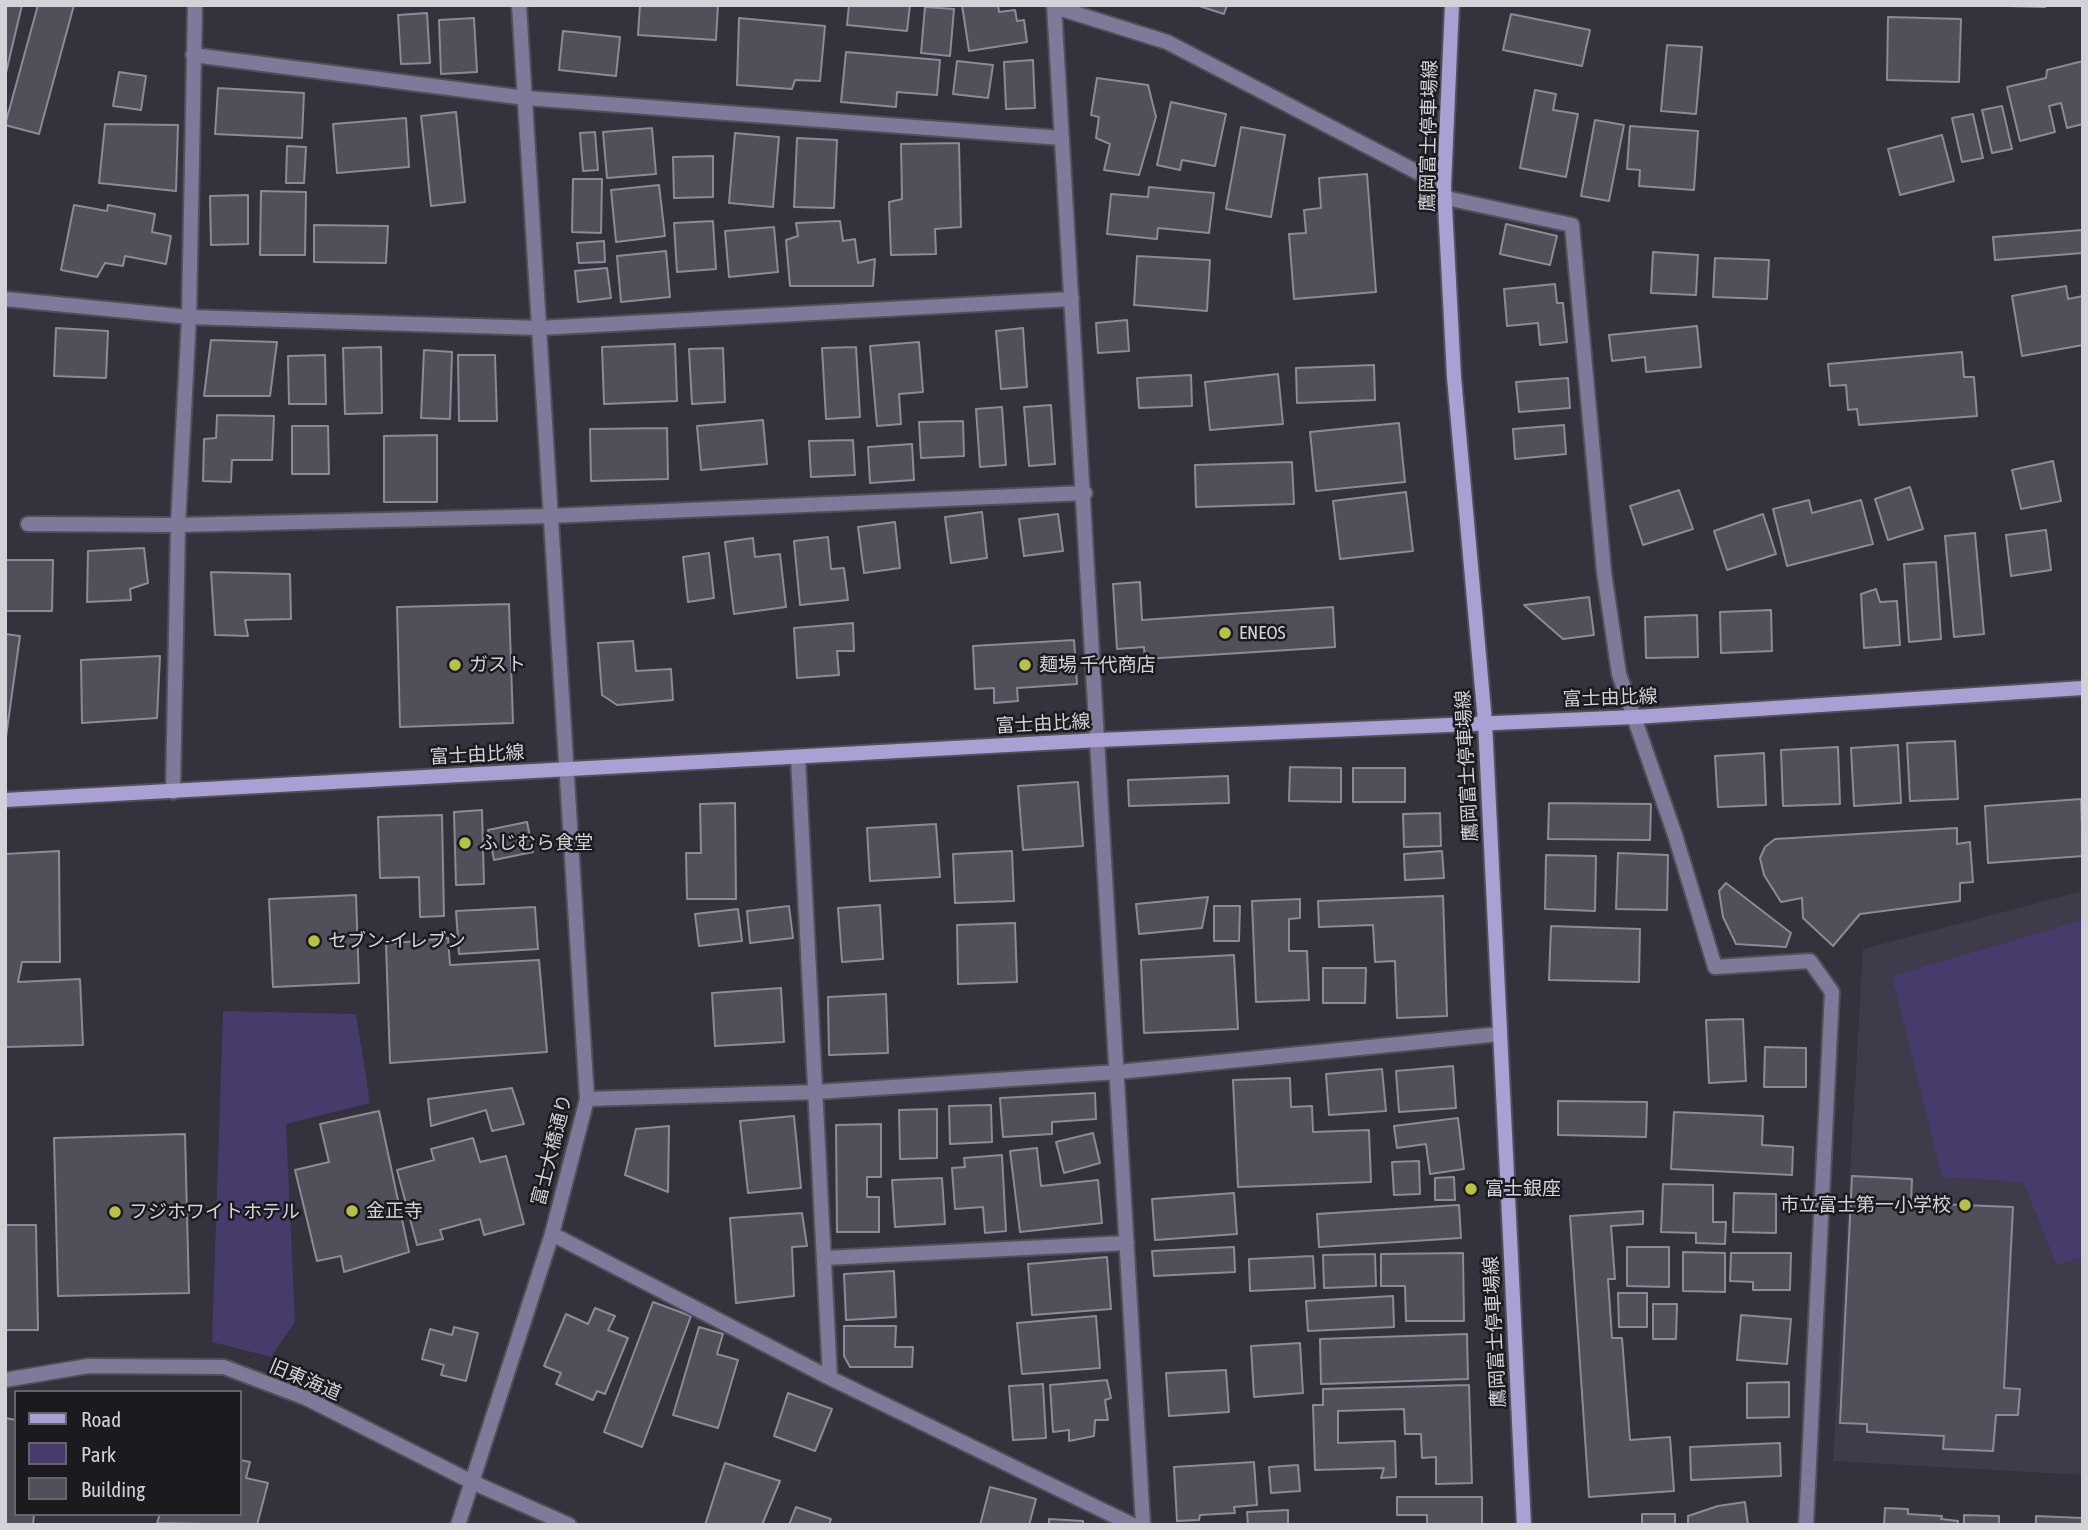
<!DOCTYPE html>
<meta charset="utf-8">
<style>
body{margin:0}
#map{position:relative;width:2088px;height:1530px;overflow:hidden;background:#34323c;font-family:"Asap Condensed",sans-serif}
canvas{display:block}
.frame{position:absolute;inset:0;border:7px solid #d3d2d8;pointer-events:none}
.legend{position:absolute;left:14px;top:1390px;width:228px;height:126px;box-sizing:border-box;background:#1b1b1f;border:2px solid #656469;margin:0;padding:9px 12px;list-style:none;font-size:21px;color:#d3d2d8}
.legend li{display:flex;align-items:center;gap:14px;height:35px}
.legend b{width:35px;border:2px solid #656469}
</style>
<div id="map">
<canvas width="2088" height="1530"></canvas>
<div class="frame"></div>
<ul class="legend">
<li><b style="height:9px;background:#aaa0d4"></b>Road</li>
<li><b style="height:19px;background:#463b6b"></b>Park</li>
<li><b style="height:19px;background:#514f5a"></b>Building</li>
</ul>
</div>
<script>
const g = document.querySelector('canvas').getContext('2d');
g.lineJoin = 'round';
function paint(path, color) { g.fillStyle = color; g.fill(path, 'evenodd'); }
const shape = rows => new Path2D(rows.map(r => 'M' + r).join(''));
function strokePath(path, color, width, dash) { g.strokeStyle = color; g.lineWidth = width; g.lineCap = dash ? 'butt' : 'round'; g.setLineDash(dash || []); g.stroke(path); }
function write(font, color, halo, rows, align = 'center') {
  g.font = font + ' "Asap Condensed","Noto Sans JP",sans-serif'; g.lineWidth = 5; g.setLineDash([]); g.textBaseline = 'middle'; g.strokeStyle = halo; g.fillStyle = color; for (const [text, x, y, turn = 0] of rows) {
    g.save(); g.translate(x, y); g.rotate((+turn || 0) * Math.PI / 180); g.textAlign = isNaN(turn) ? turn : align; if (halo) g.strokeText(text, 0, 0); g.fillText(text, 0, 0); g.restore();
  }
}
paint(shape([
 [2083,891,2083,1475,1833,1461,1863,949]
]), '#3e3b4b');
paint(shape([
 [2083,920,2083,1257,2057,1265,2023,1182,1942,1177,1892,976],
 [223,1011,356,1014,370,1103,286,1124,295,1322,271,1357,212,1342]
]), '#463b6b');
const building = shape([
 [5,5,22,5,5,77,5,5],
 [38,5,74,5,39,134,5,125,38,5],
 [640,5,718,5,716,40,638,35,640,5],
 [849,5,910,5,907,31,847,25,849,5],
 [962,5,998,5,999,12,1015,10,1017,21,1024,20,1027,42,969,51,962,5],
 [1196,5,1227,5,1224,14,1196,5],
 [1973,5,2045,5,2045,7,1973,5],
 [925,7,954,9,950,56,921,53,925,7],
 [427,13,430,63,401,64,398,15,427,13],
 [1511,14,1590,30,1582,66,1503,50,1511,14],
 [1888,17,1961,19,1959,82,1887,80,1888,17],
 [474,18,477,72,441,74,439,20,474,18],
 [739,18,825,26,820,81,795,80,792,89,737,85,739,18],
 [563,31,620,37,616,76,559,70,563,31],
 [1667,45,1702,47,1696,114,1661,111,1667,45],
 [846,52,940,60,937,95,897,92,896,107,841,102,846,52],
 [1033,60,1035,108,1006,109,1004,62,1033,60],
 [957,61,993,65,988,98,953,94,957,61],
 [2083,61,2083,124,2067,128,2061,103,2049,106,2055,132,2020,141,2007,87,2046,78,2047,70,2083,61],
 [119,72,146,76,141,110,113,106,119,72],
 [1097,78,1148,85,1156,117,1139,175,1104,170,1110,144,1096,138,1099,117,1091,115,1097,78],
 [218,88,304,93,302,138,215,134,218,88],
 [1535,90,1556,94,1553,110,1578,114,1566,177,1520,168,1535,90],
 [1171,102,1226,114,1215,166,1182,160,1180,170,1157,165,1171,102],
 [2002,106,2012,149,1992,153,1982,110,2002,106],
 [456,112,465,202,431,206,421,116,456,112],
 [1973,114,1983,158,1962,162,1952,118,1973,114],
 [406,118,409,167,337,173,333,124,406,118],
 [1595,120,1624,125,1609,201,1581,196,1595,120],
 [105,124,178,125,176,191,99,183,105,124],
 [1630,126,1698,131,1694,190,1639,186,1640,170,1627,169,1630,126],
 [1241,127,1285,135,1271,217,1226,209,1241,127],
 [652,128,656,174,607,178,603,132,652,128],
 [595,132,598,170,583,171,580,133,595,132],
 [735,133,779,137,773,207,729,203,735,133],
 [1942,135,1954,181,1900,195,1888,149,1942,135],
 [797,138,837,140,834,208,794,207,797,138],
 [959,143,961,227,935,229,936,254,891,255,889,202,902,199,901,144,959,143],
 [287,146,306,147,304,183,286,183,287,146],
 [713,156,713,197,674,198,673,157,713,156],
 [1367,174,1376,292,1294,299,1289,234,1306,233,1304,210,1321,208,1319,178,1367,174],
 [573,179,602,179,601,233,572,232,573,179],
 [659,185,665,236,616,242,611,190,659,185],
 [1149,187,1214,193,1209,233,1158,228,1157,239,1107,234,1111,194,1148,197,1149,187],
 [261,191,306,192,305,255,260,255,261,191],
 [248,195,248,244,211,245,210,196,248,195],
 [74,205,107,211,108,205,155,214,152,232,171,236,166,264,125,256,123,266,105,263,97,277,61,270,74,205],
 [713,221,716,269,677,272,674,223,713,221],
 [840,221,843,241,855,239,858,263,875,259,873,286,790,286,786,240,798,236,796,223,840,221],
 [1506,224,1557,236,1550,265,1500,254,1506,224],
 [314,225,388,226,386,263,314,262,314,225],
 [774,227,778,272,729,277,725,231,774,227],
 [2083,230,2083,253,1995,260,1993,237,2083,230],
 [604,241,605,262,579,263,577,243,604,241],
 [666,251,670,297,621,302,617,256,666,251],
 [1653,252,1698,255,1696,295,1651,293,1653,252],
 [1137,256,1210,260,1207,311,1134,305,1137,256],
 [1715,258,1769,260,1767,299,1713,297,1715,258],
 [607,268,611,298,578,302,575,271,607,268],
 [1555,284,1557,303,1563,303,1567,342,1540,345,1538,323,1507,326,1504,289,1555,284],
 [2066,286,2068,299,2083,296,2083,345,2022,356,2012,296,2066,286],
 [1127,320,1129,351,1098,353,1096,323,1127,320],
 [1697,326,1701,367,1646,372,1645,357,1612,361,1609,335,1697,326],
 [56,328,108,331,106,378,54,376,56,328],
 [1023,328,1027,387,1001,389,996,331,1023,328],
 [211,340,277,342,270,396,204,396,211,340],
 [919,342,923,392,899,394,901,424,877,426,870,346,919,342],
 [675,344,677,401,604,404,602,347,675,344],
 [381,347,382,413,345,414,343,348,381,347],
 [856,347,860,417,826,419,822,348,856,347],
 [723,348,725,402,692,404,689,349,723,348],
 [424,350,452,352,450,419,421,418,424,350],
 [1962,352,1964,377,1974,377,1977,416,1859,425,1857,409,1848,410,1846,385,1830,386,1828,364,1962,352],
 [325,355,326,404,289,404,288,356,325,355],
 [458,355,495,355,497,421,459,421,458,355],
 [1374,365,1375,400,1297,403,1296,368,1374,365],
 [1278,374,1283,424,1210,430,1205,382,1278,374],
 [1191,375,1192,406,1139,408,1137,378,1191,375],
 [1568,378,1570,408,1519,412,1516,382,1568,378],
 [1051,405,1055,464,1029,466,1024,407,1051,405],
 [1002,407,1006,465,980,467,976,409,1002,407],
 [217,415,274,416,272,460,232,460,231,482,203,481,204,439,216,438,217,415],
 [763,420,767,464,701,470,697,426,763,420],
 [963,421,964,456,921,458,919,422,963,421],
 [1399,423,1405,482,1316,491,1310,432,1399,423],
 [1564,425,1566,454,1515,459,1513,429,1564,425],
 [292,426,328,426,329,474,292,474,292,426],
 [667,428,668,479,591,481,590,429,667,428],
 [437,435,437,502,384,502,384,436,437,435],
 [853,440,855,475,811,477,809,441,853,440],
 [912,444,914,480,870,483,868,447,912,444],
 [2053,461,2061,501,2021,509,2012,470,2053,461],
 [1292,462,1294,504,1196,507,1195,465,1292,462],
 [1910,487,1923,529,1888,540,1875,499,1910,487],
 [1679,490,1693,529,1643,545,1630,506,1679,490],
 [1406,492,1413,551,1340,559,1333,501,1406,492],
 [1809,500,1812,513,1861,500,1873,544,1787,566,1773,509,1809,500],
 [982,512,987,558,951,563,945,517,982,512],
 [1058,514,1063,551,1024,556,1019,519,1058,514],
 [1763,514,1776,554,1727,570,1714,531,1763,514],
 [895,522,900,568,864,573,858,527,895,522],
 [2046,530,2051,570,2011,576,2006,535,2046,530],
 [1975,533,1984,634,1954,637,1945,536,1975,533],
 [828,537,831,569,844,568,848,600,800,605,794,541,828,537],
 [753,538,755,557,780,554,786,607,734,614,725,542,753,538],
 [144,548,148,583,130,589,131,600,87,602,88,551,144,548],
 [709,553,714,598,688,602,683,557,709,553],
 [5,560,53,560,52,611,5,611,5,560],
 [1936,562,1941,639,1909,642,1904,564,1936,562],
 [211,572,290,574,291,619,245,620,248,636,215,635,211,572],
 [1140,582,1142,620,1333,607,1335,647,1145,659,1144,647,1117,649,1113,584,1140,582],
 [1876,589,1880,602,1897,601,1900,645,1864,648,1861,594,1876,589],
 [1589,597,1594,635,1563,639,1524,605,1589,597],
 [509,604,513,723,400,727,397,607,509,604],
 [1771,610,1772,651,1721,653,1720,612,1771,610],
 [1697,615,1698,657,1646,658,1645,617,1697,615],
 [853,623,854,651,837,651,839,675,797,678,794,628,853,623],
 [5,634,20,636,5,744,5,634],
 [1074,640,1077,684,1017,688,1018,701,994,703,994,688,975,689,973,646,1074,640],
 [633,641,636,671,671,669,673,700,617,705,602,695,598,643,633,641],
 [160,656,157,718,82,723,81,660,160,656],
 [1955,741,1958,799,1910,801,1907,743,1955,741],
 [1898,745,1901,803,1854,806,1851,748,1898,745],
 [1838,747,1840,804,1783,806,1781,750,1838,747],
 [1764,753,1766,805,1718,807,1715,756,1764,753],
 [1290,767,1341,768,1341,802,1289,801,1290,767],
 [1353,768,1405,768,1405,802,1353,802,1353,768],
 [1228,776,1229,803,1129,806,1128,780,1228,776],
 [1078,782,1083,846,1023,850,1018,786,1078,782],
 [2081,799,2083,856,1988,863,1985,806,2081,799],
 [735,803,736,899,687,899,686,853,701,853,700,804,735,803],
 [1549,803,1651,804,1650,840,1548,839,1549,803],
 [482,810,484,884,456,885,454,812,482,810],
 [1440,813,1441,846,1404,847,1403,814,1440,813],
 [442,815,444,916,420,917,419,877,380,878,378,817,442,815],
 [527,822,533,852,494,860,488,830,527,822],
 [936,824,940,877,870,881,867,828,936,824],
 [1957,828,1957,844,1970,842,1973,882,1960,883,1960,901,1860,914,1833,946,1803,918,1802,898,1781,902,1764,875,1760,858,1765,847,1775,839,1957,828],
 [59,851,60,962,22,962,18,982,80,979,83,1045,5,1047,5,854,59,851],
 [1012,851,1014,901,955,903,953,854,1012,851],
 [1442,851,1444,878,1405,880,1404,854,1442,851],
 [1618,853,1668,855,1667,910,1616,909,1618,853],
 [1546,855,1596,856,1595,911,1545,909,1546,855],
 [1726,883,1791,933,1786,947,1736,944,1723,917,1719,891,1726,883],
 [356,895,359,983,273,987,269,899,356,895],
 [1443,896,1447,1016,1397,1018,1395,961,1375,962,1373,925,1319,927,1318,901,1443,896],
 [1208,897,1202,928,1139,934,1136,904,1208,897],
 [1300,899,1300,918,1289,919,1289,951,1307,951,1309,1000,1256,1002,1252,901,1300,899],
 [880,905,883,959,842,962,838,908,880,905],
 [789,906,793,938,750,943,747,911,789,906],
 [1214,906,1240,906,1239,941,1214,941,1214,906],
 [535,907,538,949,459,954,456,911,535,907],
 [738,909,742,941,699,946,695,914,738,909],
 [1015,923,1017,982,958,984,957,925,1015,923],
 [1551,926,1640,929,1639,982,1549,980,1551,926],
 [448,938,450,965,539,960,547,1052,390,1063,386,944,448,938],
 [1234,955,1238,1029,1144,1033,1141,960,1234,955],
 [1323,968,1366,968,1365,1003,1323,1003,1323,968],
 [781,988,784,1042,715,1046,712,993,781,988],
 [886,994,888,1053,829,1055,828,997,886,994],
 [1743,1019,1746,1081,1709,1083,1706,1020,1743,1019],
 [1765,1047,1806,1048,1806,1087,1764,1087,1765,1047],
 [1453,1066,1456,1108,1399,1112,1396,1071,1453,1066],
 [1382,1069,1386,1111,1329,1115,1326,1074,1382,1069],
 [1290,1078,1291,1107,1312,1106,1313,1132,1369,1130,1371,1182,1238,1187,1233,1080,1290,1078],
 [512,1088,524,1124,492,1131,486,1110,431,1126,428,1099,512,1088],
 [1095,1093,1096,1119,1052,1122,1052,1134,1003,1137,1000,1098,1095,1093],
 [1558,1101,1647,1102,1646,1137,1558,1135,1558,1101],
 [991,1105,992,1142,950,1144,949,1106,991,1105],
 [937,1109,937,1158,900,1159,899,1110,937,1109],
 [379,1111,409,1252,344,1272,341,1256,317,1261,295,1170,329,1162,320,1124,379,1111],
 [1674,1112,1763,1116,1762,1145,1793,1147,1792,1175,1671,1169,1674,1112],
 [794,1116,801,1188,748,1193,740,1121,794,1116],
 [1458,1118,1464,1169,1430,1174,1426,1144,1397,1148,1394,1126,1458,1118],
 [881,1124,881,1177,867,1177,867,1197,879,1197,879,1232,837,1232,836,1125,881,1124],
 [669,1126,668,1192,625,1175,636,1129,669,1126],
 [1093,1133,1100,1163,1064,1173,1056,1142,1093,1133],
 [185,1134,189,1293,58,1296,54,1138,185,1134],
 [473,1138,480,1162,506,1156,524,1224,484,1235,480,1219,440,1230,443,1239,417,1245,397,1170,434,1160,431,1149,473,1138],
 [1037,1148,1041,1186,1098,1180,1102,1223,1020,1232,1010,1151,1037,1148],
 [1002,1155,1006,1231,985,1233,983,1207,955,1209,952,1168,965,1167,964,1158,1002,1155],
 [1419,1161,1420,1194,1394,1195,1392,1162,1419,1161],
 [1852,1176,1912,1179,1911,1203,2013,1207,2004,1388,2020,1389,2018,1415,1996,1415,1993,1451,1943,1449,1944,1436,1867,1432,1867,1424,1840,1423,1852,1176],
 [1454,1177,1455,1200,1435,1200,1435,1178,1454,1177],
 [942,1178,945,1224,895,1227,892,1180,942,1178],
 [1663,1184,1713,1185,1713,1222,1726,1222,1725,1244,1696,1243,1696,1233,1661,1232,1663,1184],
 [1234,1193,1237,1234,1155,1240,1152,1199,1234,1193],
 [1734,1193,1776,1194,1776,1233,1733,1232,1734,1193],
 [1459,1205,1461,1238,1319,1247,1317,1214,1459,1205],
 [1643,1211,1643,1224,1611,1226,1615,1279,1608,1279,1612,1338,1622,1338,1630,1440,1670,1437,1674,1491,1589,1497,1570,1216,1643,1211],
 [802,1213,807,1246,792,1247,794,1296,736,1303,730,1218,802,1213],
 [5,1225,36,1225,38,1330,5,1330,5,1225],
 [1234,1247,1235,1272,1154,1276,1152,1251,1234,1247],
 [1627,1247,1669,1247,1669,1287,1627,1286,1627,1247],
 [1683,1252,1725,1253,1725,1292,1683,1291,1683,1252],
 [1463,1253,1464,1321,1406,1321,1405,1286,1381,1286,1381,1254,1463,1253],
 [1731,1253,1791,1253,1790,1290,1753,1290,1753,1282,1730,1281,1731,1253],
 [1375,1254,1376,1286,1324,1288,1323,1255,1375,1254],
 [1313,1256,1315,1288,1250,1291,1249,1259,1313,1256],
 [1107,1257,1111,1309,1032,1315,1028,1264,1107,1257],
 [894,1271,896,1317,846,1320,844,1274,894,1271],
 [1618,1293,1647,1293,1647,1327,1619,1327,1618,1293],
 [1393,1296,1394,1327,1308,1331,1306,1301,1393,1296],
 [653,1302,691,1316,642,1447,604,1432,653,1302],
 [1653,1304,1677,1304,1676,1339,1653,1339,1653,1304],
 [595,1308,615,1316,608,1330,628,1338,605,1394,597,1391,593,1400,556,1384,561,1373,544,1366,566,1314,588,1324,595,1308],
 [1741,1315,1791,1319,1787,1364,1737,1360,1741,1315],
 [1096,1316,1100,1368,1022,1374,1017,1323,1096,1316],
 [844,1326,896,1326,895,1347,913,1347,912,1367,850,1367,844,1356,844,1326],
 [454,1327,478,1333,466,1381,441,1375,444,1365,422,1359,430,1329,452,1335,454,1327],
 [699,1327,723,1334,717,1354,738,1360,718,1428,673,1415,699,1327],
 [1467,1334,1468,1379,1321,1384,1320,1339,1467,1334],
 [1300,1343,1303,1393,1254,1397,1251,1346,1300,1343],
 [1226,1370,1229,1412,1169,1416,1166,1373,1226,1370],
 [1107,1380,1111,1398,1105,1400,1108,1420,1095,1420,1094,1436,1069,1441,1069,1430,1053,1432,1050,1385,1107,1380],
 [1789,1382,1789,1417,1747,1418,1747,1383,1789,1382],
 [1043,1384,1046,1438,1013,1440,1009,1386,1043,1384],
 [1469,1385,1472,1483,1436,1484,1436,1457,1422,1458,1421,1434,1405,1434,1404,1409,1338,1411,1338,1443,1395,1441,1396,1477,1381,1478,1384,1468,1315,1470,1313,1405,1323,1405,1323,1389,1469,1385],
 [788,1393,832,1409,815,1451,774,1436,788,1393],
 [5,1418,16,1420,16,1514,34,1514,33,1525,5,1525,5,1418],
 [1780,1443,1781,1476,1691,1480,1690,1447,1780,1443],
 [240,1460,250,1462,246,1478,268,1483,257,1525,157,1523,160,1514,240,1514,240,1460],
 [1254,1462,1257,1505,1234,1507,1235,1513,1200,1515,1199,1520,1177,1521,1174,1467,1254,1462],
 [725,1463,780,1481,762,1525,705,1525,725,1463],
 [1298,1465,1300,1491,1271,1493,1269,1467,1298,1465],
 [990,1487,1036,1499,1029,1525,980,1525,990,1487],
 [1397,1497,1482,1497,1482,1525,1427,1525,1427,1515,1397,1515,1397,1497],
 [1745,1502,1748,1525,1688,1525,1688,1516,1718,1506,1745,1502],
 [796,1507,831,1519,829,1525,789,1525,796,1507],
 [1885,1508,1908,1509,1908,1514,1942,1516,1941,1519,1958,1521,1958,1525,1884,1525,1885,1508],
 [1288,1510,1288,1525,1248,1525,1247,1512,1288,1510],
 [1642,1514,1675,1514,1675,1525,1642,1525,1642,1514],
 [1964,1515,1999,1516,1999,1525,1964,1525,1964,1515],
 [2036,1516,2083,1518,2083,1525,2036,1525,2036,1516],
 [1049,1519,1083,1521,1083,1525,1049,1525,1049,1519]
]);
paint(building, '#514f5a');
strokePath(building, '#8c8a96', 2);
const service = shape([
 [5,299,189,317]
]);
const minor = shape([
 [1054,5,1143,1525],
 [1055,7,1167,42,1444,186],
 [193,55,526,98,1062,138],
 [1446,198,1572,225,1604,572,1619,674,1675,835,1715,967,1810,961,1832,992,1806,1525],
 [189,317,539,328,1072,299],
 [28,524,178,525,549,516,1085,493],
 [798,758,830,1378],
 [173,792,178,525,189,317,195,5],
 [587,1099,817,1092,1118,1072,1500,1034],
 [552,1234,830,1378,1133,1525],
 [825,1258,1127,1243],
 [5,1380,88,1366,224,1367,306,1398,472,1482,569,1525]
]);
const tertiary = shape([
 [458,1525,552,1234,587,1099,519,5]
]);
const secondary = shape([
 [1452,5,1444,186,1454,377,1485,722,1524,1525],
 [5,800,1099,740,1635,717,2083,688]
]);
strokePath(service, '#514f58', 18);
strokePath(minor, '#514f58', 18);
strokePath(tertiary, '#514f58', 18);
strokePath(secondary, '#514f58', 18);
strokePath(service, '#7f799a', 14);
strokePath(minor, '#7f799a', 14);
strokePath(tertiary, '#7f799a', 14);
strokePath(secondary, '#aaa0d4', 14);
for (const [x, y, r, color] of [
 [1225,633,7,"#b8c147"],
 [455,665,7,"#b8c147"],
 [1025,665,7,"#b8c147"],
 [465,843,7,"#b8c147"],
 [314,941,7,"#b8c147"],
 [1471,1189,7,"#b8c147"],
 [1965,1205,7,"#b8c147"],
 [352,1211,7,"#b8c147"],
 [115,1212,7,"#b8c147"]
]) { const dot = new Path2D(); dot.arc(x, y, r, 0, 2 * Math.PI); g.fillStyle = color; g.fill(dot); strokePath(dot, '#1b1b1f', 2.5); }
write('19px', '#d3d2d8', '#1b1b1f', [
 ["鷹岡富士停車場線",1429,136,-89],
 ["富士由比線",1610,698,-2],
 ["富士由比線",1043,724,-3],
 ["富士由比線",477,755,-3],
 ["鷹岡富士停車場線",1467,766,-93],
 ["富士大橋通り",552,1150,-76],
 ["鷹岡富士停車場線",1495,1332,-93],
 ["旧東海道",305,1380,23]
]);
write('19px', '#d3d2d8', '#1b1b1f', [
 ["ENEOS",1239,633],
 ["ガスト",469,665],
 ["麺場 千代商店",1039,665],
 ["ふじむら食堂",479,843],
 ["セブン-イレブン",328,941],
 ["富士銀座",1485,1189],
 ["市立富士第一小学校",1951,1205,"right"],
 ["金正寺",366,1211],
 ["フジホワイトホテル",129,1212]
], 'left');
</script>
